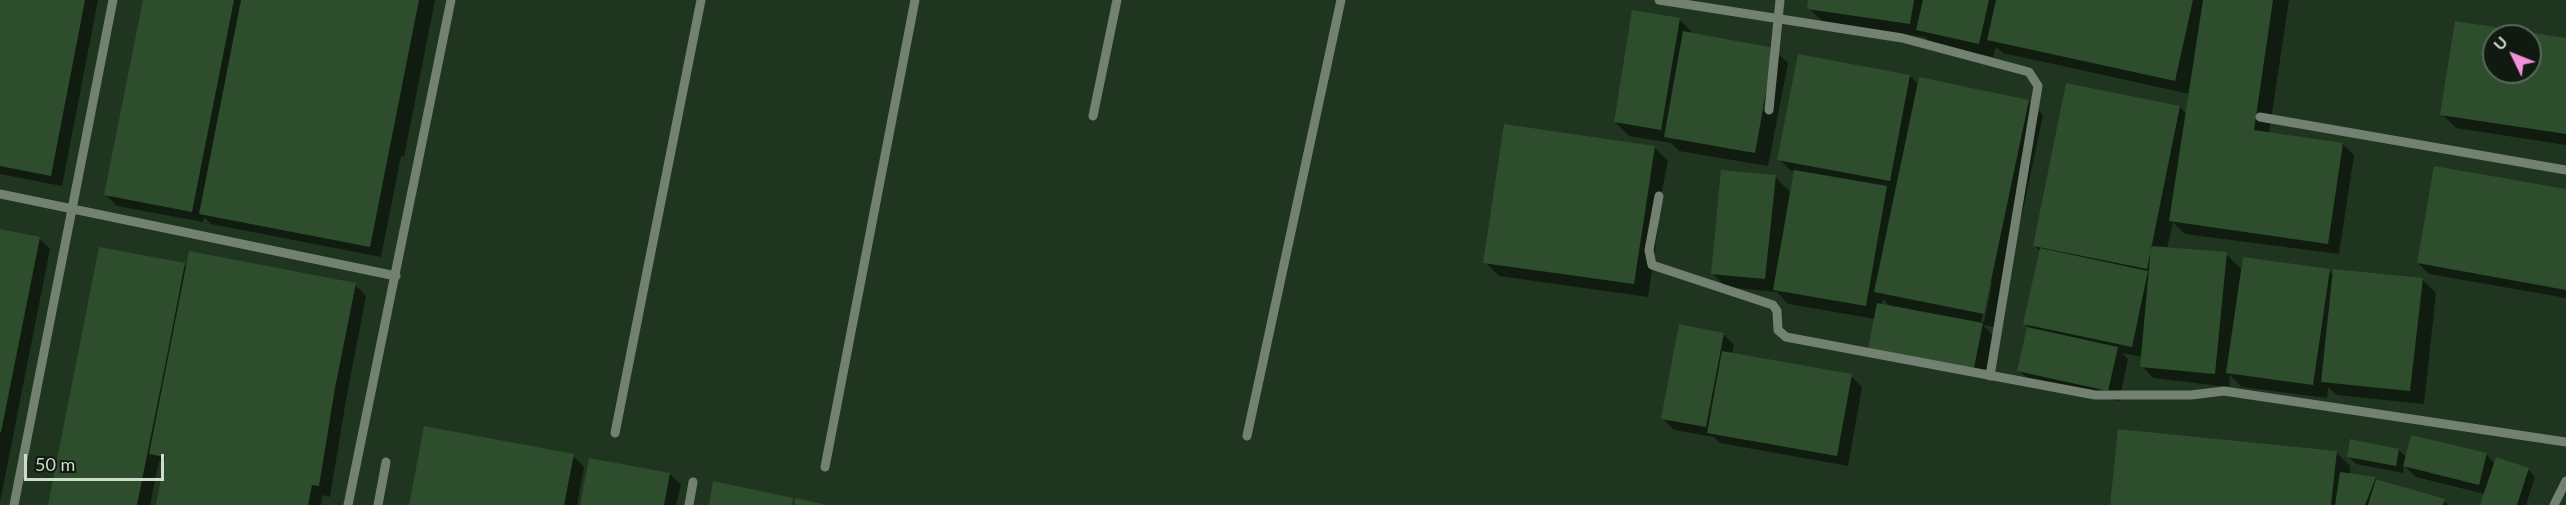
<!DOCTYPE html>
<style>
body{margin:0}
#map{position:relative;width:2566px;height:505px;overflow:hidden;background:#1f351f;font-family:Lato,sans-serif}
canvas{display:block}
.north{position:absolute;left:2482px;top:24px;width:60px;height:60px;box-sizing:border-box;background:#101a10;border:2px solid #5c675c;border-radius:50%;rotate:313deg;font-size:16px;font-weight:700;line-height:24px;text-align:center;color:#cedbcd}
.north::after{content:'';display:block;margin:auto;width:21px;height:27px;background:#f291d6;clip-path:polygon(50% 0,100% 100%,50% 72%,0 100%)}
.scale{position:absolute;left:24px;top:454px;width:140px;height:27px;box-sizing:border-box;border:3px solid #cedbcd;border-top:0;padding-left:8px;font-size:18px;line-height:21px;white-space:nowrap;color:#cedbcd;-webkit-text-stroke:4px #101a10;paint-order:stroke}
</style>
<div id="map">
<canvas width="2566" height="505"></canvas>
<div class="north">U</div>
<div class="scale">50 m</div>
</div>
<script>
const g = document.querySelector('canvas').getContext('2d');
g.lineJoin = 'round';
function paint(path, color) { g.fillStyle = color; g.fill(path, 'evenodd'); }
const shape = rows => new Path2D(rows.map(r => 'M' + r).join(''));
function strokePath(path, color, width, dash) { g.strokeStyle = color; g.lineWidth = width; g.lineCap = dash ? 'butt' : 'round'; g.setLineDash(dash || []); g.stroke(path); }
paint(shape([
 [0,0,98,0,62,186,0,174],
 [145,0,435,0,404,157,401,156,381,257,211,224,204,217,203,222,117,206,106,195],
 [1810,0,2289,0,2269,133,2343,144,2354,155,2339,254,2185,234,2173,222,2167,249,2226,254,2242,270,2329,271,2334,276,2422,279,2436,293,2424,404,2337,395,2328,387,2327,398,2242,387,2230,375,2229,387,2153,378,2142,366,2143,357,2122,353,2128,359,2119,401,2030,381,2019,370,2028,326,2025,323,2041,252,2034,245,2180,107,2187,115,2190,94,2003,53,1996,47,1993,57,1932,44,1925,37,1823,22,1809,8],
 [1679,19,1693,33,1773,49,1788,63,1768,166,1679,151,1671,143,1629,136,1615,122],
 [2456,23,2566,40,2566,145,2456,128,2442,114],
 [2494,36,2530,36,2530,72,2494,72],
 [1910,76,1919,85,2028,101,2043,115,1998,328,1983,325,1993,335,1985,378,1876,319,1788,304,1777,292,1726,287,1712,273,1775,177,1791,193,1795,171,1790,170,1779,159],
 [1989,283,1992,283,1984,322,1981,322],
 [1883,299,1892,308,1882,306],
 [1654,147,1668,161,1655,225,1658,228,1648,297,1499,276,1485,262],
 [2566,191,2566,298,2429,274,2418,263],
 [0,230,39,238,50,249,0,502],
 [184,265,187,268,355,285,366,296,346,400,330,497,322,495,321,505,157,505,165,465,159,461,150,505,50,505],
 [1723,334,1734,345,1732,354,1851,376,1862,387,1848,466,1720,443,1714,437,1674,430,1663,419],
 [2399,450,2407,458,2486,454,2495,464,2528,469,2535,477,2526,505,2482,505,2485,494,2416,477,2404,465,2403,473,2356,464,2348,456],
 [2336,452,2350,466,2350,475,2375,478,2444,501,2448,505,2111,505],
 [573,456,584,467,577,505,409,505],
 [670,474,681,485,676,505,582,505]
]), '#0007');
paint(shape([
 [0,0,85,0,51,176,0,166],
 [143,0,234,0,192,212,104,195],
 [241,0,419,0,370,247,199,214],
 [1808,0,1914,0,1910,24,1807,9],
 [1923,0,1989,0,1979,44,1916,30],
 [1996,0,2193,0,2175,81,1987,40],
 [2203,0,2273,0,2254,130,2343,143,2328,244,2169,221],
 [1632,10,1680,18,1661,130,1614,122],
 [2455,21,2566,38,2566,134,2440,115],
 [2494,36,2530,36,2530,72,2494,72],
 [1683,31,1774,48,1755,153,1664,137],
 [1798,54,1910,75,1890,181,1777,160],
 [1919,77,2029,100,1984,314,1874,292],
 [2066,83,2180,106,2147,269,2033,246],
 [1504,124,1655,146,1634,284,1483,263],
 [2434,166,2566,189,2566,290,2417,263],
 [1721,170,1776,175,1765,279,1711,274],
 [1794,170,1887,186,1866,306,1773,290],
 [0,229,40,237,1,432,0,432],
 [2151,246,2227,252,2215,374,2140,367],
 [99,247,185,263,167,356,137,505,48,505],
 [2040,248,2148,271,2132,347,2023,324],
 [189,251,356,283,335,388,319,486,312,485,308,505,156,505,165,457,149,454],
 [2243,257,2330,269,2313,385,2226,373],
 [2333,269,2423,278,2410,391,2321,382],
 [1877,303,1983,323,1974,368,1868,349],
 [1679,324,1724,333,1706,427,1661,419],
 [2027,327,2118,347,2108,391,2017,371],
 [1722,351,1852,374,1837,456,1707,433],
 [424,426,574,454,564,505,409,505],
 [2118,429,2337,451,2331,505,2110,505],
 [2411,435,2487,453,2479,485,2403,466],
 [2350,439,2399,449,2396,466,2347,457],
 [2496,457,2529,468,2517,505,2480,505],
 [589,458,670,473,664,505,580,505],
 [2340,472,2376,477,2365,505,2335,505],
 [2376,479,2445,499,2443,505,2368,505],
 [713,481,793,498,792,505,709,505],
 [795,498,823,504,823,505,794,505]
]), '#2d4d2d');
strokePath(shape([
 [1659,0,1902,38,2029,72,2038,86,1990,376],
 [1769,110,1780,0],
 [1093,116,1117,0],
 [2260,117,2566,170],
 [0,194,396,276],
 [1659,196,1649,250,1652,265,1773,305,1777,311,1778,330,1786,337,2095,395,2191,395,2224,391,2566,442],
 [615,433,701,0],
 [1247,436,1341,0],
 [825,467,915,0],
 [14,505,113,0],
 [348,505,451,0],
 [378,505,386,462],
 [689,505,693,482],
 [2554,505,2566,481]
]), '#728171', 9);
</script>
